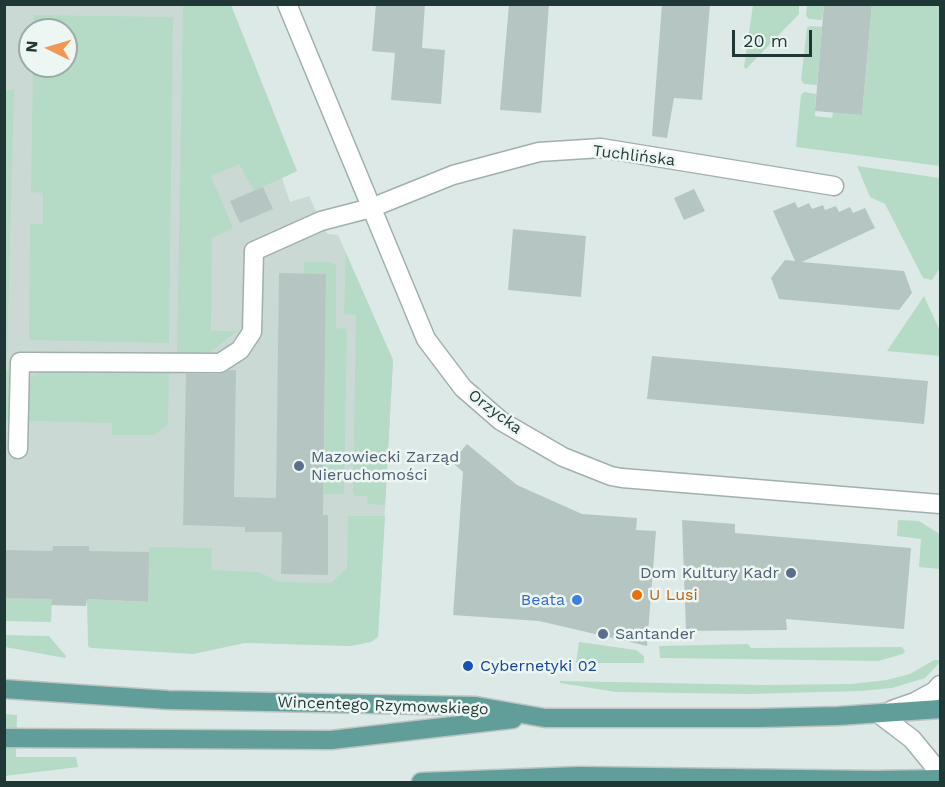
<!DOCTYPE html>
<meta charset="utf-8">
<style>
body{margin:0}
#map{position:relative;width:945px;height:787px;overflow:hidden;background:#dde9e6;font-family:"Work Sans",sans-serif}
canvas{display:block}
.frame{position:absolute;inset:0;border:6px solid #1f3836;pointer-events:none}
.north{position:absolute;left:18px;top:18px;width:60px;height:60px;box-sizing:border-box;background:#edf6f3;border:2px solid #9baaa7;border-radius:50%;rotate:275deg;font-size:16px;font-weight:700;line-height:24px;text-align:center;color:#1f3836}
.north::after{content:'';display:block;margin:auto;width:21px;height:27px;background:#f19753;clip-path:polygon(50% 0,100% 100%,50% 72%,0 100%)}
.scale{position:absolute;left:732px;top:30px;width:80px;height:27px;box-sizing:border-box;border:3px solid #1f3836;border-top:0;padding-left:8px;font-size:18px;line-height:21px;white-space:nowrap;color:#1f3836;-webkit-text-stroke:4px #edf6f3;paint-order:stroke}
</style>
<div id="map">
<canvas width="945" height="787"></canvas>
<div class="frame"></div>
<div class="north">N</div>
<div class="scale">20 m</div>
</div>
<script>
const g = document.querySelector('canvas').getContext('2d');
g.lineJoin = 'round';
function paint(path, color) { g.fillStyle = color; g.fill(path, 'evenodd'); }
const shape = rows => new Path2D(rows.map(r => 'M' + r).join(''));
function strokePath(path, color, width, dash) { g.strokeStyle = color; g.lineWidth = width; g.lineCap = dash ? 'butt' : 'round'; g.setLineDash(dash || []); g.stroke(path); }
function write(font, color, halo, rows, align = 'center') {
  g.font = font + ' "Work Sans",sans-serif'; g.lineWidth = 5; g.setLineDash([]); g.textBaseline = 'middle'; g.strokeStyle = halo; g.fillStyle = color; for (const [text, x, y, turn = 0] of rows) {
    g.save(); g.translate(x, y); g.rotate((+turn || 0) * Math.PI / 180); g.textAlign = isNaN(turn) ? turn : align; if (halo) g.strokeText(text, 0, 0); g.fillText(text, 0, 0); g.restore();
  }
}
paint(shape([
 [4,5,230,5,254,72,297,171,282,178,290,202,309,196,327,234,338,235,393,360,378,637,148,634,147,601,87,599,86,606,51,605,52,599,5,599],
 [30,30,66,30,66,66,30,66]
]), '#cbd9d5');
paint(shape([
 [183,5,231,5,297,171,254,191,239,164,211,176,233,228,212,238,211,331,237,331,207,355,177,354],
 [753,5,799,5,799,14,746,69,744,67],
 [807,5,824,5,822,20,809,19,806,16],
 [872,5,940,5,940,166,796,147,801,95,804,92,816,94,815,116,832,118,833,112,862,115],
 [34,15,173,17,169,343,29,340,30,224,43,224,43,193,31,192,33,66,66,66,66,30,33,30],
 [810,26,822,27,817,85,804,84,801,80,807,28],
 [5,90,14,90,7,359,4,359],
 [857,166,940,178,940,268,932,280,923,278,885,204,870,197],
 [346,253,393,360,385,505,368,504,367,496,355,496,353,492,356,315,344,314],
 [304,262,328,262,336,265,336,328,347,329,344,494,324,494,326,274,304,274],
 [924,296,940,331,940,356,887,351],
 [42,369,169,370,168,424,155,435,112,435,112,423,28,421,28,380],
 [4,370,9,370,9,421,5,421],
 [348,516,385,516,378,637,371,642,350,646,245,643,193,654,91,648,88,646,87,599,148,602,149,547,212,548,211,570,259,572,279,582,331,583,347,568],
 [898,520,919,521,938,533,940,537,940,569,919,567,921,539,897,536],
 [5,598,52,599,51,622,5,621],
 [4,635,49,636,66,656,65,658,5,647],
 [579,642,636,650,644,656,644,663,576,663],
 [748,644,751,648,902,647,905,651,903,654,878,661,660,658,659,646],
 [934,660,940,660,940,662,925,678,892,688,861,691,749,694,616,692,560,683,560,681,764,685,851,684,887,680,910,674],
 [4,714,17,715,16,757,76,757,78,767,5,776]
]), '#b5dbc6');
paint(shape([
 [376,4,425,4,422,48,445,50,441,104,391,100,395,53,372,51],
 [509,4,549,4,541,113,500,110],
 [662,4,710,4,702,100,674,98,667,138,652,136],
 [824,4,872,4,862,115,815,111],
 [263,187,273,209,240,223,230,201],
 [694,189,705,211,684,220,674,198],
 [795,202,798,208,809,203,812,209,823,205,825,210,836,206,839,212,850,207,853,213,865,208,875,228,802,262,904,271,912,293,899,310,779,299,771,278,785,260,795,261,773,211],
 [513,229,586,236,581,297,508,290],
 [279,273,326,274,323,515,328,515,328,575,281,574,282,532,245,532,245,527,183,525,186,374,220,374,230,370,236,370,234,497,276,498],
 [652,356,928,381,924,424,647,399],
 [467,444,517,485,582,514,637,518,636,530,656,531,647,646,539,621,453,615,463,472,452,462],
 [682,520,735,524,735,533,911,548,904,629,786,619,787,630,686,631],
 [53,546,89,546,89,551,149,552,148,602,87,599,86,606,51,605,52,599,4,598,4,550,52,551]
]), '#b5c6c2');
const minor = shape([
 [287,4,426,339,463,388,501,421,563,457,611,476,622,478,940,504],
 [18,449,20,362,220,363,240,350,252,332,254,251,321,221,371,208,453,175,539,152,601,148,834,186],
 [892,710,915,702,935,691,940,685],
 [879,714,912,739,940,773]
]);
const major = shape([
 [4,689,168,700,476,706,545,718,759,718,838,716,940,709],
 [4,738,331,740,513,719],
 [421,782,579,776,874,780,940,779]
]);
strokePath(minor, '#a0b0ae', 21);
strokePath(major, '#bcc3c3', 21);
strokePath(minor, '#fff', 18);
strokePath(major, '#619e9a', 18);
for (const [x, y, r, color] of [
 [299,466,6,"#5c6f8a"],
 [791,573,6,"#5c6f8a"],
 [637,595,6,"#e8710a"],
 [577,600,6,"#3f7fe0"],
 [603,634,6,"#5c6f8a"],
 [468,666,6,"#1a4fb4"]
]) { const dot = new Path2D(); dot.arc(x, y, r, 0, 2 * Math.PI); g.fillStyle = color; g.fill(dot); strokePath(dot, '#edf6f3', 2); }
write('16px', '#1f3836', '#edf6f3', [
 ["Tuchlińska",634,156,7],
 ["Orzycka",495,412,37],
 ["Wincentego Rzymowskiego",383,706,2]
]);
write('16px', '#4e5e75', '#edf6f3', [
 ["Mazowiecki Zarząd",311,457],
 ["Nieruchomości",311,475],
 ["Dom Kultury Kadr",779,573,"right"],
 ["Santander",615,634]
], 'left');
write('16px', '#c56008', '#edf6f3', [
 ["U Lusi",649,595]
], 'left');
write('16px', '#366cbe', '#edf6f3', [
 ["Beata",565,600]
], 'right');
write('16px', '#164399', '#edf6f3', [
 ["Cybernetyki 02",480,666]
], 'left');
</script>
